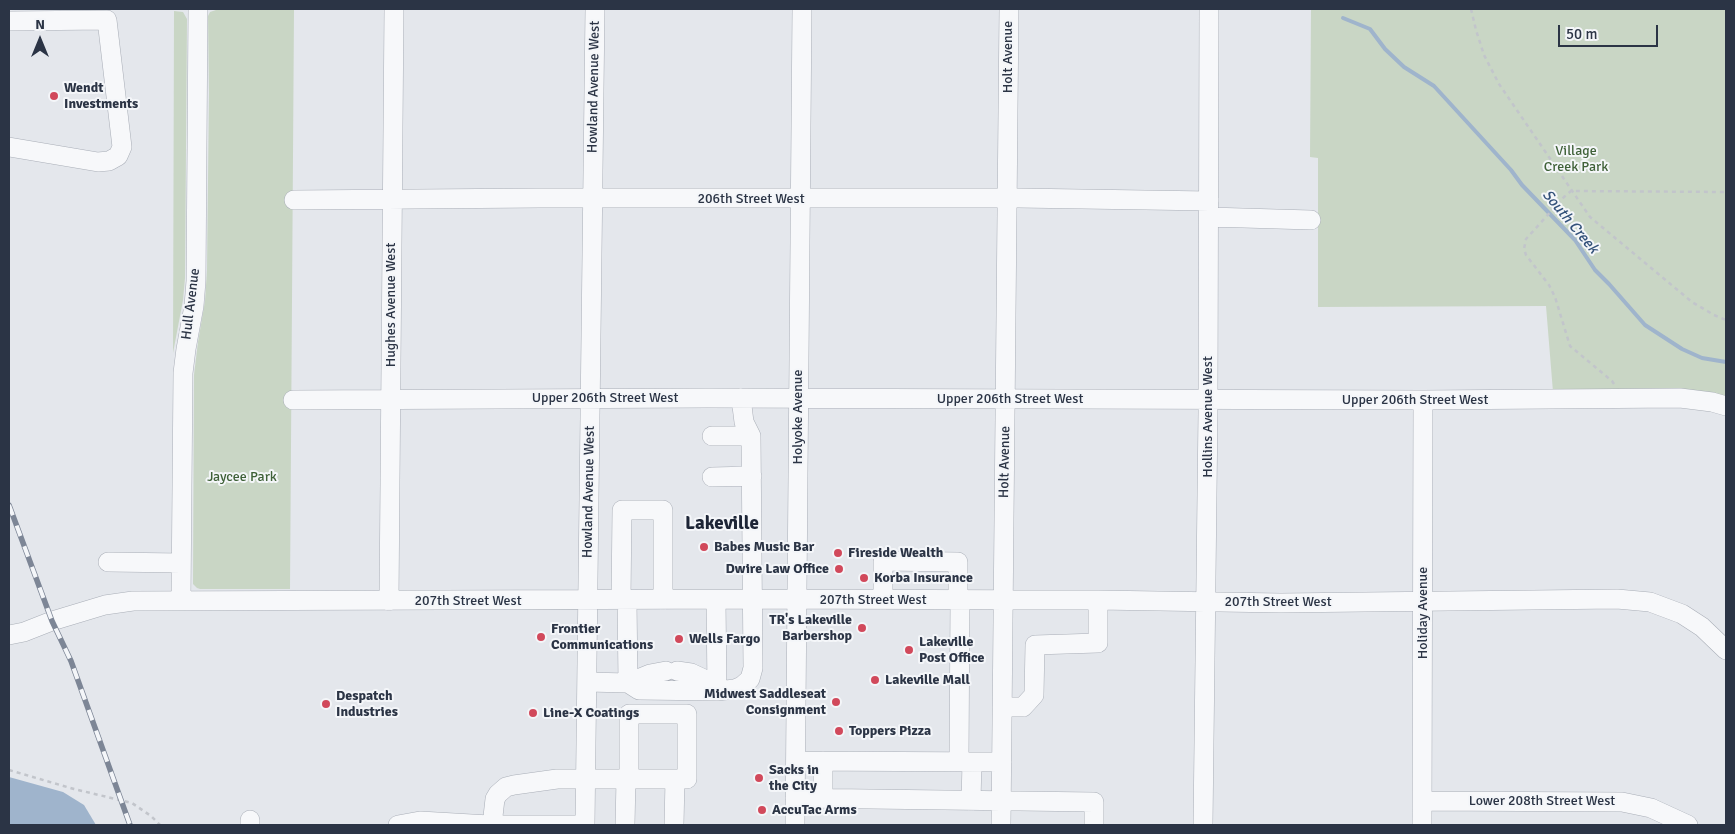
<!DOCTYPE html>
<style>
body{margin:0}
#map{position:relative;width:1735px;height:834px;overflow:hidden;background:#e4e7ec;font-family:Signika,sans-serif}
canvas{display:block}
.frame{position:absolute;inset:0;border:10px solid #2b3445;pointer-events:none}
.north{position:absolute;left:15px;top:15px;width:50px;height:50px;-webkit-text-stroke:4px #f4f6f9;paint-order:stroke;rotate:0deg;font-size:14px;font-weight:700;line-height:20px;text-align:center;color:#2b3445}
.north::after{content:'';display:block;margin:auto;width:18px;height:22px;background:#2b3445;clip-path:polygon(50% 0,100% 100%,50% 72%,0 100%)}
.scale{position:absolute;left:1558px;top:25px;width:100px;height:22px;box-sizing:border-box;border:2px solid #2b3445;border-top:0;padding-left:6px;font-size:15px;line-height:18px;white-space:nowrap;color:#2b3445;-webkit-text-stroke:4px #f4f6f9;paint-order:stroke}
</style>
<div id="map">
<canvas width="1735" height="834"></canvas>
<div class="frame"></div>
<div class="north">N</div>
<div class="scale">50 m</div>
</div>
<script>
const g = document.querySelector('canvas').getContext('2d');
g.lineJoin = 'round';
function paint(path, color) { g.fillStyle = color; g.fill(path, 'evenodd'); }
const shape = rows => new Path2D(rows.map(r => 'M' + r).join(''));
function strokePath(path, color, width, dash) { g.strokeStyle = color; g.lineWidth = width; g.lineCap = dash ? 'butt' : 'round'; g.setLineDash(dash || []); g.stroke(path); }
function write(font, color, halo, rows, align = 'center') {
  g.font = font + ' Signika,sans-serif'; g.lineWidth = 4; g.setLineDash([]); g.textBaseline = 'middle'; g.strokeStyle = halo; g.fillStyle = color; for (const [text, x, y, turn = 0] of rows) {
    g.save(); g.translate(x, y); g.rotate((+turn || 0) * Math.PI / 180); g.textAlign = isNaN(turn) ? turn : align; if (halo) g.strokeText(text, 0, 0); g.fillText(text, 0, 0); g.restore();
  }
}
paint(shape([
 [1311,9,1726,9,1726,397,1553,392,1546,306,1318,307,1318,158,1310,157],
 [216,10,294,10,290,589,200,589,197,588,193,584,194,375,198,342,205,301,207,270,209,93,208,16,210,12],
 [174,11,183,12,187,19,185,278,183,300,173,353]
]), '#c9d6c5');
paint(shape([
 [9,777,63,792,84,805,96,825,9,825]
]), '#9fb4cc');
strokePath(shape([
 [1343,18,1370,29,1385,49,1404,67,1434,86,1511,170,1522,185,1575,240,1595,270,1609,284,1645,325,1682,349,1702,358,1726,362]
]), '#9fb4cc', 4);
const minor = shape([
 [9,21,107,20,122,147,118,156,109,161,98,162,9,147],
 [294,200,540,198,1018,198,1209,201],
 [1209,217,1311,220],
 [293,400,707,398,1423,400,1680,398,1712,402,1726,406],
 [712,436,751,436],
 [712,477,752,476],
 [108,562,181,563],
 [181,600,183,373,186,349,194,306,196,281,198,9],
 [621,600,622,510,663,510,663,600],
 [716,600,717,691,735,689,742,686,750,679,753,668,751,436,744,422,741,398],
 [883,600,883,561,958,562,958,600],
 [389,601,394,9],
 [9,635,24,632,52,621,105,605,133,601,752,599,1098,600,1281,603,1617,599,1650,602,1682,614,1702,627,1726,650],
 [677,671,691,673,717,685],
 [587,682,628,683,627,600],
 [628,683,639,690,717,691],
 [628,683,650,674,666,671],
 [1002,707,1023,707,1034,695,1035,645,1098,643,1098,600],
 [796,761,1002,762],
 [959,761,960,600],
 [795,798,1094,802,1094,825],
 [823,799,823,761],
 [971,801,972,762],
 [1422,801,1622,802,1651,808,1688,825],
 [250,820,250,825],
 [398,825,420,821,489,825,585,825],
 [492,825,495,799,498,794,506,787,514,785,557,779,687,779,687,714,629,714,629,779],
 [585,825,595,9],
 [625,825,626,779],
 [674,825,675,779],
 [795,825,802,9],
 [1001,825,1009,9],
 [1203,825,1208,412,1209,9],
 [1422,825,1423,400]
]);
strokePath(minor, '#a9aeb7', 20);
strokePath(shape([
 [1471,9,1476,30,1484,55,1499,84,1590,217,1692,302,1714,315,1726,320],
 [1614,384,1612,381,1570,346,1555,297,1549,285,1526,255,1524,249,1526,239,1564,197,1571,191,1726,192],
 [9,770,74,789,132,803,151,816,160,825]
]), '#c2c5cb', 2.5, [4, 4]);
strokePath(minor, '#f7f8fa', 19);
const rail = shape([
 [9,505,52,621,71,661,130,825]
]);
strokePath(rail, '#7d8696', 5.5);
strokePath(rail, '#f4f6f9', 4, [11]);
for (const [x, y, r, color] of [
 [54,96,5,"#d1495b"],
 [704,547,5,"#d1495b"],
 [838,553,5,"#d1495b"],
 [839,569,5,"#d1495b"],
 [864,578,5,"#d1495b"],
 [862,628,5,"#d1495b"],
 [541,637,5,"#d1495b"],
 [679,639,5,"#d1495b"],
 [909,650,5,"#d1495b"],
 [875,680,5,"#d1495b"],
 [836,702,5,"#d1495b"],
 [326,704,5,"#d1495b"],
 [533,713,5,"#d1495b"],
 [839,731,5,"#d1495b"],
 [759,778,5,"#d1495b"],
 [762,810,5,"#d1495b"]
]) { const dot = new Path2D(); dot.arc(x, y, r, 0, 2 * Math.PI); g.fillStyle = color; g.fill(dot); strokePath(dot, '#f4f6f9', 2); }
write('14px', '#2b3445', '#f4f6f9', [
 ["Holt Avenue",1008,57,-90],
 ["Howland Avenue West",594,87,-89],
 ["206th Street West",751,199],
 ["Hull Avenue",191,304,-83],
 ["Hughes Avenue West",391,305,-90],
 ["Upper 206th Street West",605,398],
 ["Upper 206th Street West",1010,399],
 ["Upper 206th Street West",1415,400],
 ["Holyoke Avenue",798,417,-90],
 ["Hollins Avenue West",1208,417,-90],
 ["Holt Avenue",1005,462,-89],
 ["Howland Avenue West",589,492,-89],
 ["207th Street West",873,600],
 ["207th Street West",468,601],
 ["207th Street West",1278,602],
 ["Holiday Avenue",1423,613,-90],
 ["Lower 208th Street West",1542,801]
]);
write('bold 14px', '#2b3445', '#f4f6f9', [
 ["Wendt",64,88],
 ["Investments",64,104],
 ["Babes Music Bar",714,547],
 ["Fireside Wealth",848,553],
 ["Dwire Law Office",829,569,"right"],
 ["Korba Insurance",874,578],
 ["TR's Lakeville",852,620,"right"],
 ["Barbershop",852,636,"right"],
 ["Frontier",551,629],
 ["Communications",551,645],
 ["Wells Fargo",689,639],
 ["Lakeville",919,642],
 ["Post Office",919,658],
 ["Lakeville Mall",885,680],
 ["Midwest Saddleseat",826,694,"right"],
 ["Consignment",826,710,"right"],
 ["Despatch",336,696],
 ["Industries",336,712],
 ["Line-X Coatings",543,713],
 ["Toppers Pizza",849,731],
 ["Sacks in",769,770],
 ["the City",769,786],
 ["AccuTac Arms",772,810]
], 'left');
write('14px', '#3f6138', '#f4f6f9', [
 ["Village",1576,151],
 ["Creek Park",1576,167],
 ["Jaycee Park",242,477]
]);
write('italic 15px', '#34527a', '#f4f6f9', [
 ["South Creek",1570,222,50]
]);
write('bold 19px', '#1d2536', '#f4f6f9', [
 ["Lakeville",722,524]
]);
</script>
